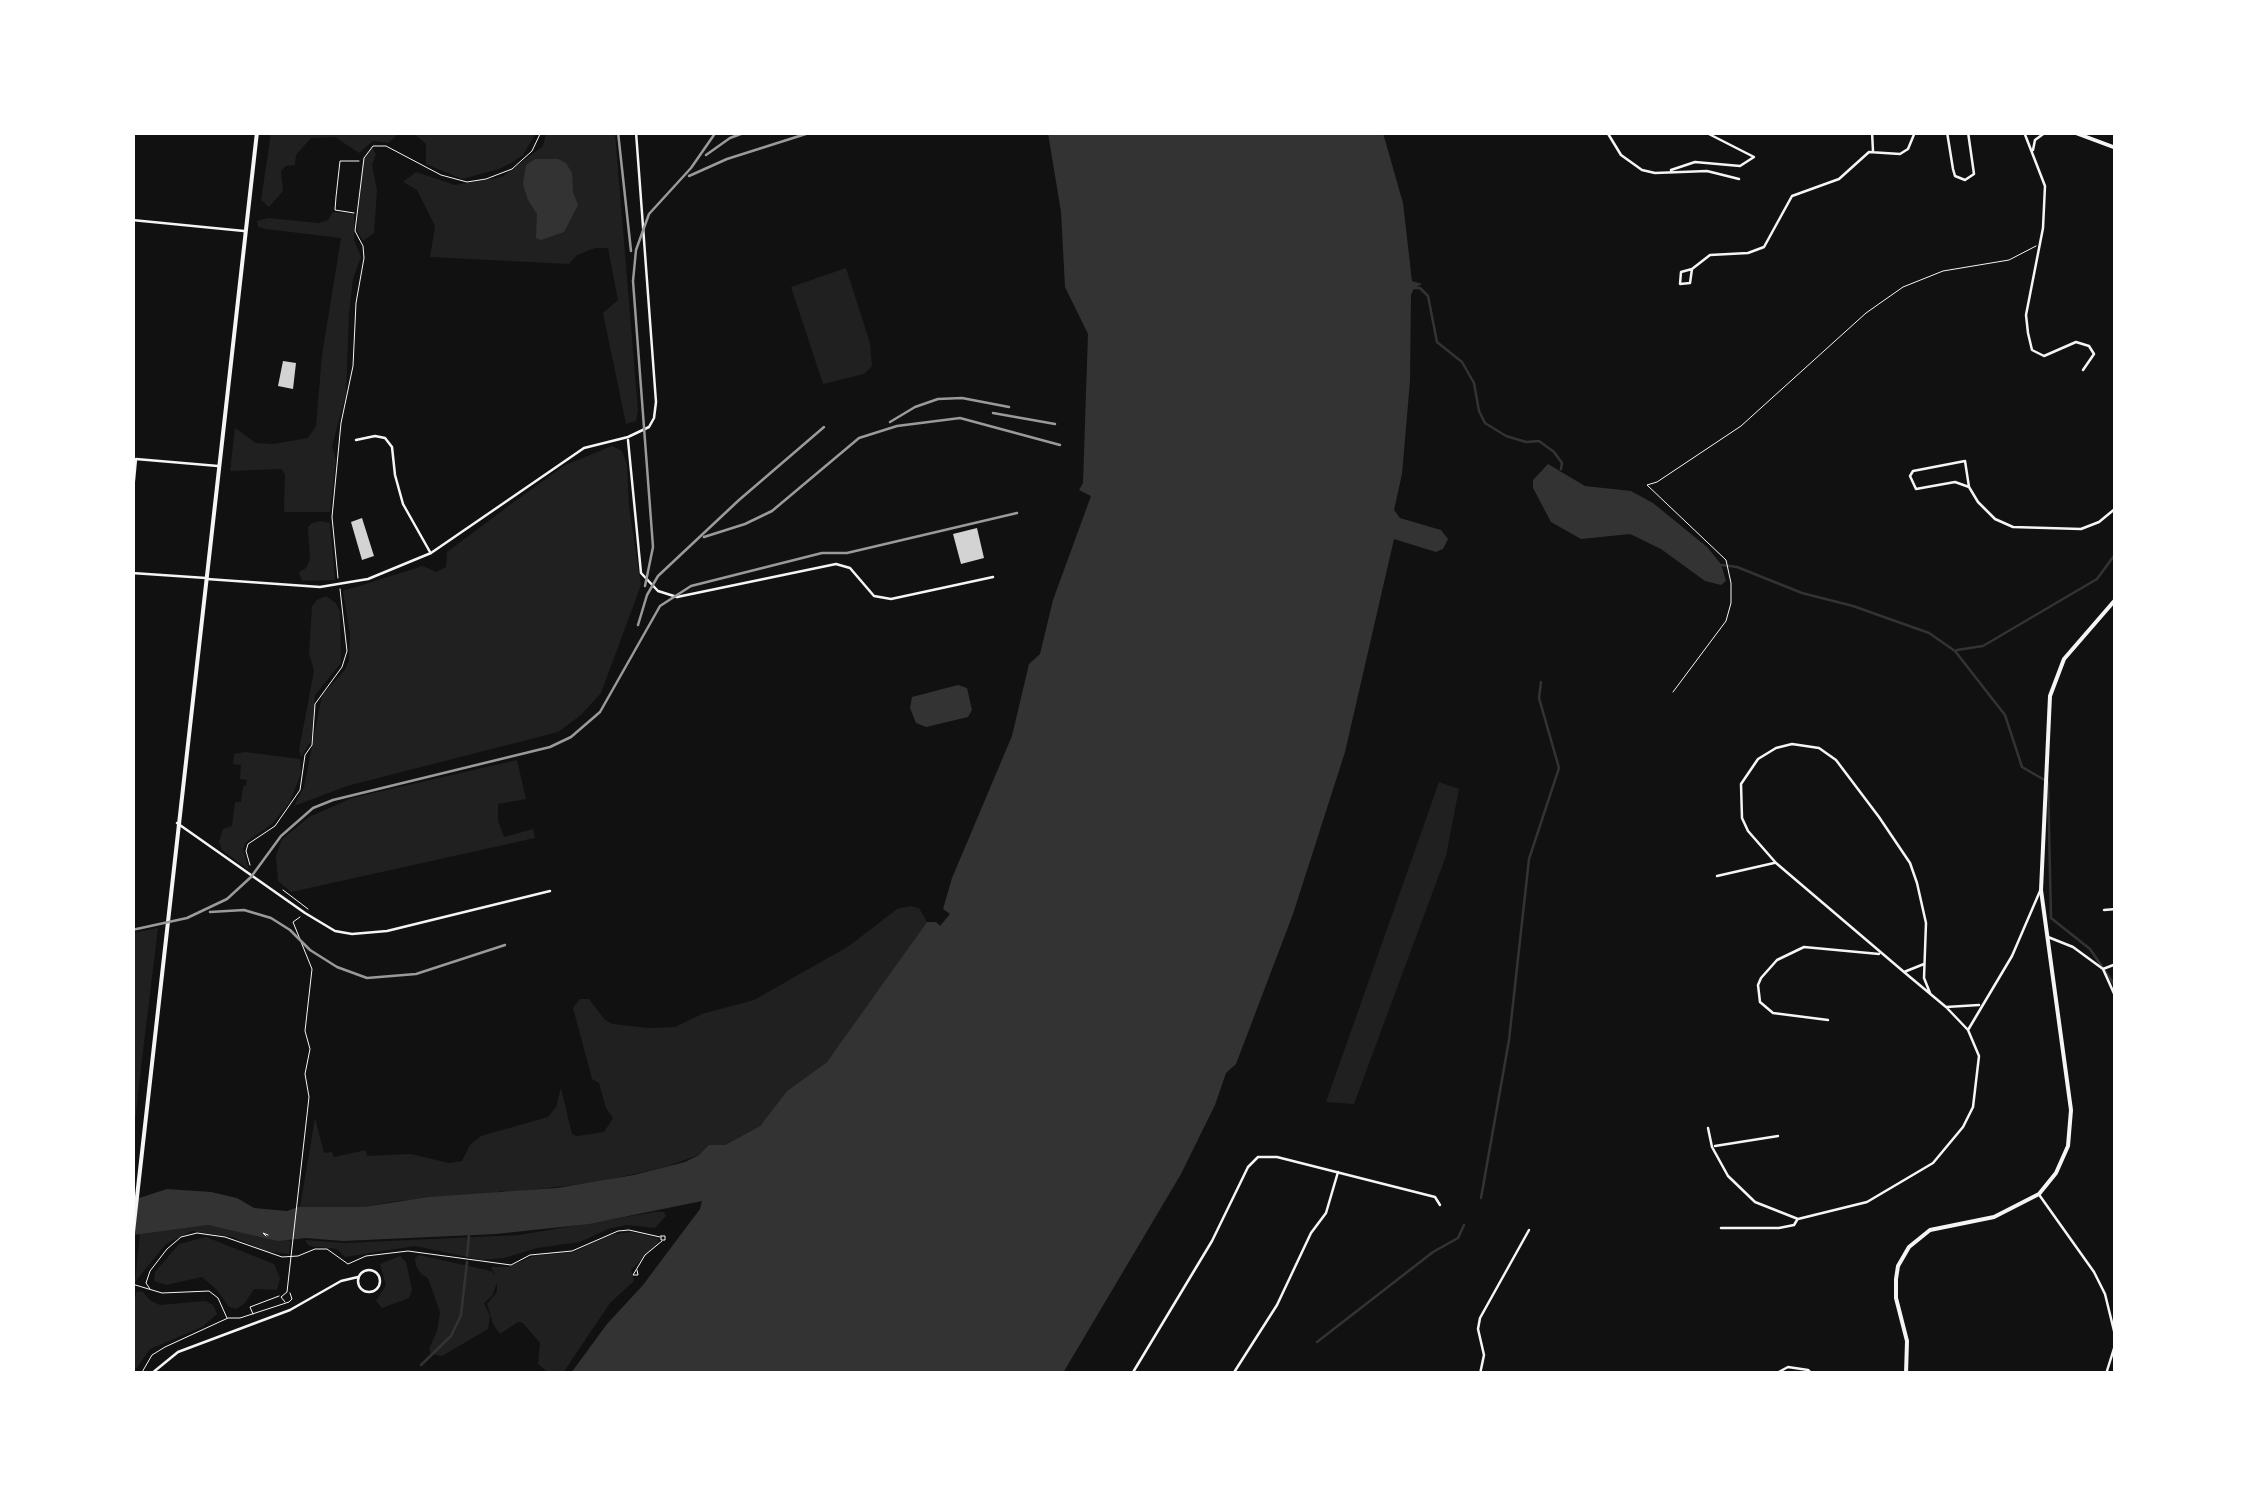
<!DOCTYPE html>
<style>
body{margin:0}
#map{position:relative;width:2248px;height:1506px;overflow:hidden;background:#111;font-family:Rubik,sans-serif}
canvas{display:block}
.frame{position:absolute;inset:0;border:135px solid #fff;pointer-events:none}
</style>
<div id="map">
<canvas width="2248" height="1506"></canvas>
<div class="frame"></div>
</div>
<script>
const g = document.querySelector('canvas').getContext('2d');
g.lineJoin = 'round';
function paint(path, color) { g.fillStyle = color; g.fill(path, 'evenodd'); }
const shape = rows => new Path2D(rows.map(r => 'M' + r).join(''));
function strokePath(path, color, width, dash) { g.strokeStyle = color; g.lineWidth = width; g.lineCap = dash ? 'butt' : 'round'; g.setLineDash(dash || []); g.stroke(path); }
paint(shape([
 [271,133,271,132,398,133,389,143,373,141,359,153,335,137,311,138,296,155,295,165,286,166,281,171,283,191,269,207,261,200],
 [413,133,536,133,523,155,513,162,499,169,462,179,426,164,426,144],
 [546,133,615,133,638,411,636,421,626,424,603,313,618,300,608,248,595,248,577,255,569,264,430,257,435,226,417,190,403,182,416,172,455,185,502,177,543,146],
 [372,147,376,154,372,165,377,190,374,233,363,241,357,230,363,160],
 [333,212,354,214,354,240,361,257,353,279,349,314,346,394,332,446,336,460,330,512,284,512,285,474,281,469,230,471,235,428,256,443,273,444,308,438,316,426,322,355,341,238,265,229,258,227,257,221,268,218,319,223,328,220],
 [846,268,870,343,872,366,864,374,823,384,791,287],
 [612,446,622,451,627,464,629,507,641,585,601,693,581,715,558,732,347,786,294,806,304,787,322,695,345,670,349,660,350,635,343,591,423,566,436,572,446,567,447,552,518,499,565,465],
 [321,521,330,523,335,580,302,581,299,572,306,568,310,559,308,527,312,523],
 [326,596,336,603,340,612,341,663,315,695,311,741,301,757,299,750,314,671,309,653,312,606,317,600],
 [245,752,300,759,301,773,290,802,272,824,246,842,243,849,249,870,222,850,219,842,223,829,232,826,235,802,241,802,243,786,246,786,247,780,240,779,241,765,233,764,234,754],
 [517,760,526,799,498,804,498,821,504,837,533,829,535,838,291,892,278,881,276,856,282,839,309,817,352,798],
 [1439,782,1459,789,1446,856,1354,1104,1326,1102],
 [910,906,919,908,927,922,846,1038,827,1062,787,1091,760,1126,725,1145,712,1145,699,1155,662,1168,598,1182,507,1193,502,1191,483,1196,397,1201,363,1207,300,1207,315,1118,324,1153,332,1152,334,1157,366,1150,367,1156,411,1154,449,1163,462,1161,470,1145,481,1136,548,1117,556,1107,561,1088,572,1134,577,1136,604,1132,613,1118,606,1108,599,1083,592,1079,573,1008,580,999,589,999,605,1020,613,1024,649,1028,675,1027,702,1014,754,1000,849,946,897,909],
 [158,928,144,1043,133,1139,133,933],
 [655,1212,664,1212,666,1216,655,1228,627,1225,608,1229,580,1242,537,1248,504,1258,482,1260,415,1246,345,1257,337,1249,309,1246,305,1240,345,1243,519,1235],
 [208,1225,291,1241,289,1254,265,1251,233,1237,192,1231,166,1244,135,1282,140,1233],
 [631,1232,658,1238,659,1243,631,1270,634,1281,610,1303,563,1373,549,1373,538,1364,540,1343,523,1323,518,1322,500,1334,493,1324,487,1304,497,1292,497,1283,492,1296,484,1303,490,1316,488,1329,442,1356,431,1354,429,1349,437,1331,440,1312,428,1278,421,1274,416,1266,415,1258,419,1255,491,1271,495,1275,491,1267,508,1267,534,1256,573,1252,610,1235],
 [206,1237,274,1264,280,1278,277,1290,254,1289,245,1303,236,1309,229,1307,217,1290,202,1277,166,1285,154,1281,155,1272,179,1244],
 [400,1256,406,1262,412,1290,409,1298,382,1308,376,1301,386,1285,380,1264],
 [142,1291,151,1301,160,1305,205,1301,213,1305,217,1314,202,1327,150,1349,133,1373,135,1300,136,1292]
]), '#202020');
paint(shape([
 [1048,133,1383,133,1403,203,1412,281,1422,284,1414,288,1411,295,1410,381,1402,474,1394,510,1400,518,1441,530,1448,539,1443,549,1436,552,1394,539,1345,752,1293,914,1236,1064,1226,1073,1215,1105,1181,1174,1063,1373,571,1373,607,1324,643,1285,700,1209,702,1201,589,1224,496,1234,343,1241,306,1238,278,1241,208,1225,133,1235,133,1200,167,1189,211,1192,237,1198,254,1208,287,1211,298,1207,363,1207,429,1197,557,1188,634,1175,685,1162,699,1155,709,1145,725,1145,760,1126,787,1091,827,1062,927,922,936,922,940,926,950,914,943,909,952,878,1012,736,1029,664,1040,654,1053,600,1091,496,1079,490,1083,483,1088,334,1065,287,1061,212],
 [535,159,558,159,566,163,572,173,573,192,578,205,564,232,541,240,536,238,537,214,528,200,523,184,526,165],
 [1548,464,1585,486,1631,491,1653,503,1707,547,1721,564,1726,581,1721,585,1705,581,1661,549,1630,534,1581,539,1551,522,1533,488,1533,480],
 [958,685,967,688,972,710,968,717,926,727,916,723,910,708,912,697]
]), '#333');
strokePath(shape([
 [1412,288,1420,288,1428,296,1437,342,1462,362,1474,383,1479,411,1485,423,1506,436,1526,442,1539,441,1554,452,1562,463,1561,469],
 [1722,565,1737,567,1802,593,1853,606,1929,633,1955,651,2005,715,2022,767,2048,782,2051,918,2090,949,2116,987],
 [1957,650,1983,646,2097,579,2116,553],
 [132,992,133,992],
 [1481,1198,1509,1040,1529,859,1559,768,1539,698,1541,682],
 [467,1256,469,1235],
 [1317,1342,1433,1252,1458,1238,1464,1225],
 [421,1365,451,1336,461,1315,467,1262]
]), '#333', 2.5);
paint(shape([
 [283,361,296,363,293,389,278,386],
 [362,518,374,556,362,560,351,522],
 [977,528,984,558,961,564,953,534]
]), '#d3d3d3');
strokePath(shape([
 [354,213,335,210,336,197,340,161,359,161],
 [338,578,332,517,341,423,353,366,356,303,364,258,363,246,355,231,364,158,373,146,386,146,441,175,467,182,486,179,512,169,532,151,541,132],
 [250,865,246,851,248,844,275,826,300,790,305,755,312,745,315,704,342,667,347,651,340,589],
 [283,890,308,909],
 [266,1236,263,1233,268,1235],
 [661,1236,665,1236,665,1240,661,1240,661,1236],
 [637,1270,638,1275,633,1275,645,1255,662,1241],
 [132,1284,162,1293,209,1291,218,1298,227,1318],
 [150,1289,146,1283,150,1271,167,1249,181,1237,197,1233,225,1237,282,1257,298,1256,315,1249,327,1249,348,1264,366,1256,408,1251,511,1265,530,1255,572,1251,618,1231,629,1230,660,1237],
 [285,1302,281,1297,287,1292,309,1097,305,1074,310,1049,305,1031,312,969,293,922,300,917],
 [253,1314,250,1307,279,1296],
 [141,1374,152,1355,165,1347,228,1318,240,1318,289,1302,292,1299,290,1293]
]), '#f5f5f5', 1);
strokePath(shape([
 [1673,692,1726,621,1731,603,1731,583,1726,560,1647,485,1657,482,1741,426,1866,313,1903,287,1943,271,2009,260,2036,246]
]), '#f5f5f5', 1);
strokePath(shape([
 [1607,132,1621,155,1642,170,1655,173,1707,171,1739,179],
 [1872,132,1873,151],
 [1947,132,1953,169,1955,176,1965,180,1974,174,1968,132],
 [2024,132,2045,186,2043,228,2026,315,2028,333,2032,350,2044,356,2076,342,2089,346,2094,354,2083,370],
 [2033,150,2035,140,2046,132],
 [1671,170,1695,162,1740,166,1754,157,1705,132],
 [132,220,244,231],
 [1692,269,1690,283,1680,284,1681,272,1692,269,1710,255,1748,253,1764,247,1792,196,1839,179,1869,152,1900,154,1908,149,1915,132],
 [356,440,375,436,385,438,392,447,395,475,403,504,430,552],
 [628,440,641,573,658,591,677,597,836,564,850,568,874,596,891,599,993,577],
 [1969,487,1955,482,1916,489,1910,476,1913,471,1965,461,1969,487,1978,502,1995,519,2013,527,2081,529,2099,522,2116,508],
 [132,501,136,459,218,466],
 [207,579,320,587,368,579,431,553,584,448,628,437,649,427,654,418,656,402,636,132],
 [177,823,305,913,335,931,352,934,387,931,550,891],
 [1717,876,1774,863],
 [2104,910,2116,909],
 [2048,937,2073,947,2103,969,2116,998],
 [1924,964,1904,972,1776,863,1748,831,1742,818,1741,784,1758,759,1776,748,1792,744,1819,748,1836,760,1879,817,1910,863,1917,883,1926,923,1924,978,1930,993],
 [2103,969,2116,964],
 [1904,972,1946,1007,1979,1005],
 [1947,1008,1968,1030],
 [1828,1020,1773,1013,1760,1002,1758,985,1761,978,1777,960,1804,947,1879,954],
 [1708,1128,1712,1147,1728,1176,1755,1202,1798,1219,1867,1202,1933,1163,1963,1127,1973,1107,1979,1056,1968,1030,2012,956,2040,891],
 [1715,1146,1778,1136],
 [2040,1196,2094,1272,2105,1294,2116,1339],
 [1721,1228,1779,1228,1794,1225,1797,1220],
 '358 1281a11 11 0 1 1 22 0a11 11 0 1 1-22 0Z',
 [151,1374,178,1352,290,1310,341,1281,358,1277],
 [1132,1374,1212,1241,1248,1167,1258,1157,1277,1157,1435,1197,1440,1205],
 [1233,1374,1277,1305,1311,1233,1326,1213,1338,1172],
 [1480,1374,1484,1355,1478,1329,1480,1318,1529,1230],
 [1775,1374,1788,1367,1808,1370,1812,1374],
 [2106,1374,2116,1342]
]), '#f5f5f5', 2.5);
strokePath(shape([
 [132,573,206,578]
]), '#f5f5f5', 2.5);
strokePath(shape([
 [2073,132,2116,148],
 [132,1241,257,132],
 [1906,1374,1907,1341,1896,1298,1896,1279,1898,1266,1909,1247,1930,1230,1994,1217,2039,1194,2056,1173,2068,1146,2071,1110,2041,890,2050,696,2064,659,2116,599]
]), '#f5f5f5', 4);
strokePath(shape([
 [618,132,631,251],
 [706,155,730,138,746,132],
 [689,176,727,159,812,132],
 [993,413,1055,424],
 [890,422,915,407,938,399,962,398,1009,407],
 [704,537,745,524,772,511,859,438,897,426,960,418,1060,445],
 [645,586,653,547,633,281,636,250,649,214,691,168,716,132],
 [638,625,647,595,658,576,739,500,824,427],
 [210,912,244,910,271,918,290,930,310,950,337,967,367,978,416,974,505,945],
 [132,930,187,918,227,899,251,877,281,836,313,808,333,800,550,747,571,737,600,712,660,606,691,586,822,553,847,553,1017,513]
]), '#9a9a9a', 2.5);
</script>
